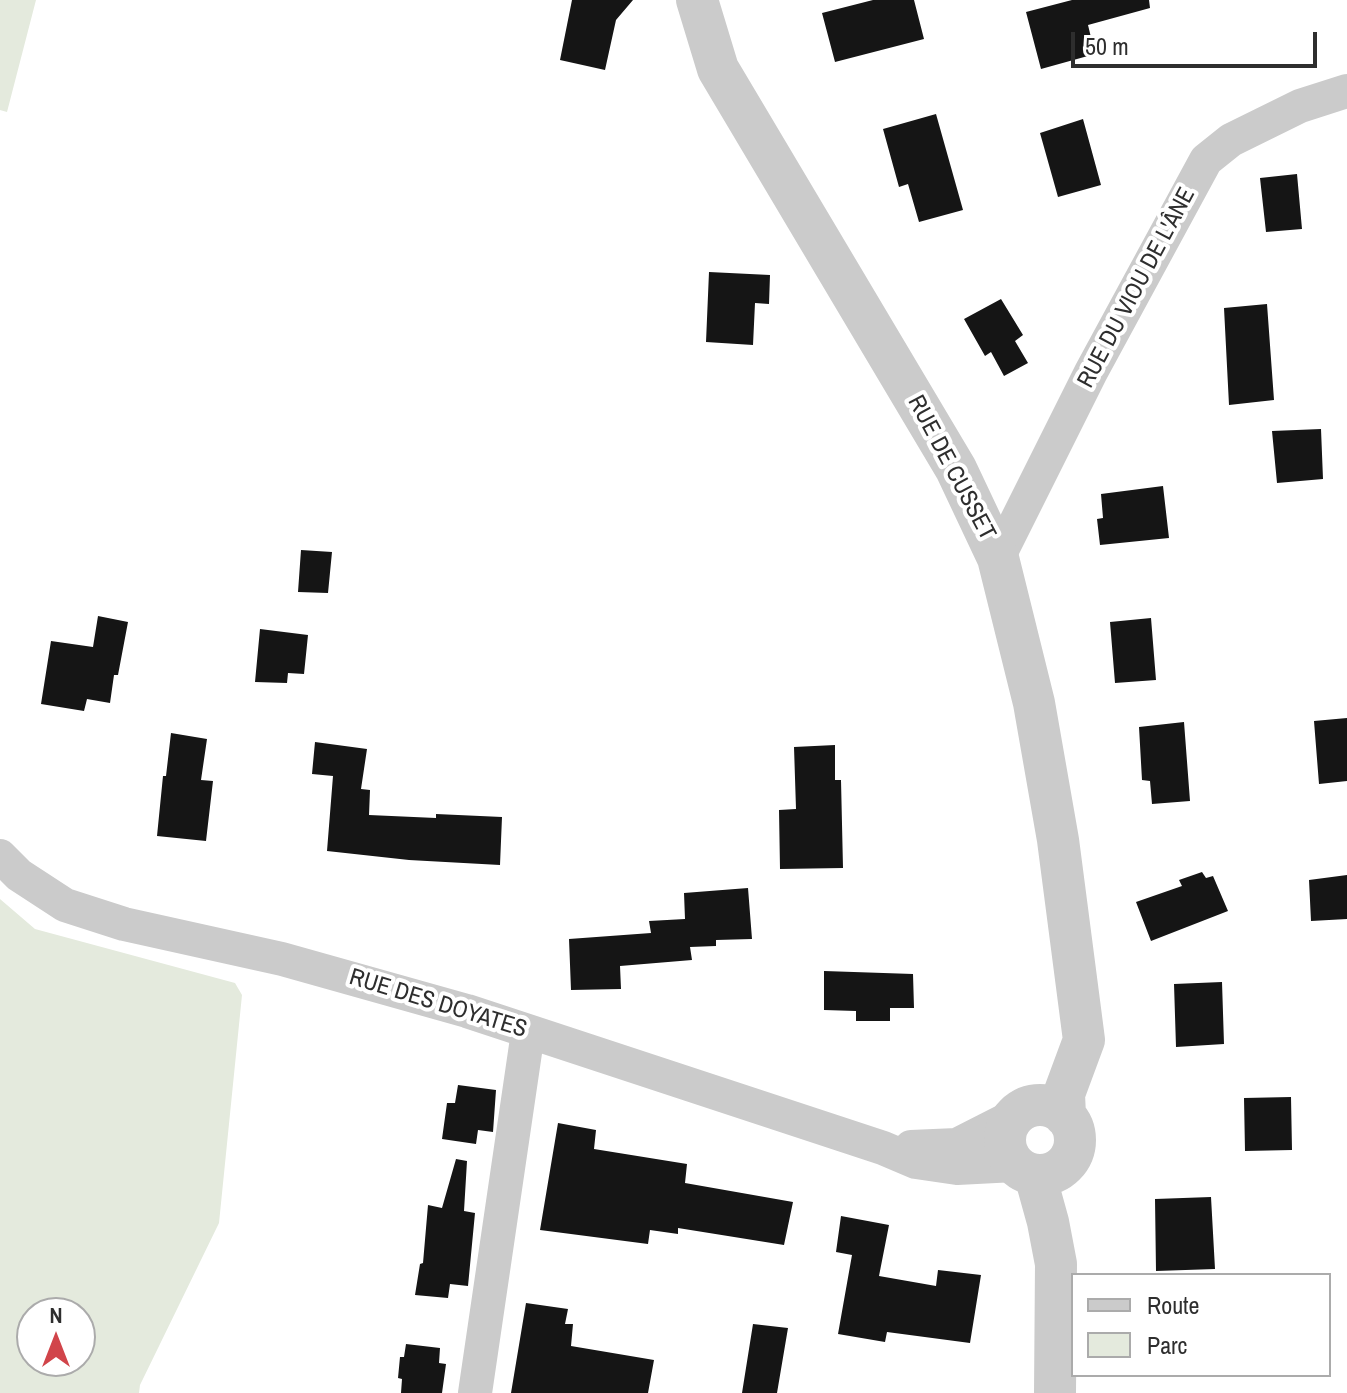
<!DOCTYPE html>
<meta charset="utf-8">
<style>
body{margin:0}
#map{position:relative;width:1347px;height:1393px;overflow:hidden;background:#fff;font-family:"Archivo Narrow",sans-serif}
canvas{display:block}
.legend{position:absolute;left:1071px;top:1273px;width:260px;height:104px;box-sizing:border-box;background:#fff;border:2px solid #ababab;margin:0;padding:10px 14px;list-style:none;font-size:24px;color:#2e2e2e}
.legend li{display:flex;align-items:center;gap:16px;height:40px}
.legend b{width:40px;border:2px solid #ababab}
.north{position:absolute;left:16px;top:1297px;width:80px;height:80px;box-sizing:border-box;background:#fff;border:2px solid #ababab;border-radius:50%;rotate:0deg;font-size:22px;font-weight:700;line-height:32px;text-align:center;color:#2e2e2e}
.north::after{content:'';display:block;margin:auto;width:28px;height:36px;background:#d1444a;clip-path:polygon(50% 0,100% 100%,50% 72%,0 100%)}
.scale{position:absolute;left:1071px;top:32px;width:246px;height:36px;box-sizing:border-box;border:4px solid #2e2e2e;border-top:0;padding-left:10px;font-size:24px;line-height:28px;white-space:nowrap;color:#2e2e2e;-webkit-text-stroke:6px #fff;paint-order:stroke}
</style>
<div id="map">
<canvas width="1347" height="1393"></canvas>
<ul class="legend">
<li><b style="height:10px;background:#cbcbcb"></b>Route</li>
<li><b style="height:22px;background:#e4eadd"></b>Parc</li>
</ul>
<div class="north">N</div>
<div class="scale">50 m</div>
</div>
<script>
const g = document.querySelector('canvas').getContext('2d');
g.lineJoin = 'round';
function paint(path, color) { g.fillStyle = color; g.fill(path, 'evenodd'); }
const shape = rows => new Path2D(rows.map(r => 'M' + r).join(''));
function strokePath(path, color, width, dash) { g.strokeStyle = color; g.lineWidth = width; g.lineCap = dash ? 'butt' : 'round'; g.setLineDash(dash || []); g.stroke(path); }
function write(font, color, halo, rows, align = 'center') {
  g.font = font + ' "Archivo Narrow",sans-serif'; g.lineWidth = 8; g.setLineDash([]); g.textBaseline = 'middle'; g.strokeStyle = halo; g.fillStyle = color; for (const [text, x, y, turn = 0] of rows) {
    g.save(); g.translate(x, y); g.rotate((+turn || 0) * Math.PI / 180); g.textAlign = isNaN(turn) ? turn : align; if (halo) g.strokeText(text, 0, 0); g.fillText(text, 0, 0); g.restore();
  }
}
paint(shape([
 [0,0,36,0,7,112,0,110],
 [0,899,35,929,235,983,242,995,219,1223,140,1385,139,1393,0,1393],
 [32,1313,80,1313,80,1361,32,1361]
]), '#e4eadd');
paint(shape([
 [572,0,633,0,616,20,605,70,560,60],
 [873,0,914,0,924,39,835,62,822,13],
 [1072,0,1149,0,1150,8,1088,25,1095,54,1041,69,1026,12],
 [936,114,963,210,919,222,908,184,899,187,883,129],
 [1083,119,1101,185,1058,197,1040,133],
 [1297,174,1302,229,1266,232,1260,178],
 [709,272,770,275,769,304,755,303,753,345,706,342],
 [1001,299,1023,335,1015,341,1028,363,1004,376,991,352,985,356,964,319],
 [1267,304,1274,400,1229,405,1224,308],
 [1321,429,1323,479,1277,483,1272,431],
 [1163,486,1169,538,1100,545,1097,519,1103,518,1101,494],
 [301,550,332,552,328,593,298,592],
 [98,616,128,622,118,675,114,675,110,703,87,699,84,711,41,704,51,641,93,647],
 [1151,618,1156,680,1115,683,1110,622],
 [260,629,308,635,304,674,288,673,287,683,255,682],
 [1347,718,1347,781,1319,784,1314,721],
 [1184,722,1190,801,1152,804,1150,781,1142,780,1139,727],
 [171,733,207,739,201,780,213,781,206,841,157,836,163,776,166,776],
 [315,742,367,749,361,789,370,790,369,815,436,818,436,814,502,817,500,865,409,860,327,851,333,776,312,774],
 [835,745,835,780,841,780,843,868,780,869,779,810,796,809,794,747],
 [1202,872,1206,878,1213,876,1228,911,1151,941,1136,902,1182,886,1179,880],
 [1347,875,1347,919,1311,921,1309,880],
 [748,888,752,939,716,940,716,946,690,947,692,960,620,966,621,989,571,990,569,939,651,933,649,921,685,919,684,893],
 [824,971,913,974,914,1008,890,1008,890,1021,856,1021,856,1011,824,1010],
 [1222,982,1224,1044,1176,1047,1174,984],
 [458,1085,496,1090,493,1132,478,1130,476,1144,442,1139,447,1103,455,1103],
 [1291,1097,1292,1150,1245,1151,1244,1098],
 [558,1123,596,1130,594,1149,687,1164,685,1183,793,1202,784,1245,678,1228,678,1234,650,1230,648,1244,540,1230],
 [456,1159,467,1161,464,1211,475,1213,468,1286,450,1284,448,1298,415,1295,420,1264,423,1263,428,1205,442,1208],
 [1211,1197,1215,1269,1156,1271,1155,1199],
 [841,1216,889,1225,879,1276,936,1286,938,1270,981,1275,970,1343,887,1332,885,1342,838,1334,852,1255,836,1252],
 [526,1303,568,1309,565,1324,573,1324,571,1346,654,1360,648,1393,511,1393],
 [753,1324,788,1328,777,1393,742,1393],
 [406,1344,440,1348,439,1363,446,1364,442,1393,401,1393,402,1379,398,1378,400,1357,404,1357]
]), '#151515');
strokePath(shape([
 [998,558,1091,372,1206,160,1231,140,1300,106,1347,91],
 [0,856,19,875,65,905,124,924,282,959,467,1011,883,1148,916,1162,957,1168,1015,1165],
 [911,1147,957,1145,1014,1116],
 [475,1393,528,1032]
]), '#cbcbcb', 34);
strokePath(shape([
 [697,0,718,69,956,469,998,558,1034,703,1058,840,1084,1040,1064,1094,1065,1116],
 '1005 1140a35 35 0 1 1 70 0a35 35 0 1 1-70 0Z',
 [1035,1175,1048,1222,1056,1264,1055,1393]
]), '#cbcbcb', 42);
write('24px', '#2e2e2e', '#fff', [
 ["RUE DU VIOU DE L'ÂNE",1137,288,-62],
 ["RUE DE CUSSET",951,468,62],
 ["RUE DES DOYATES",438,1004,17]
]);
</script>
